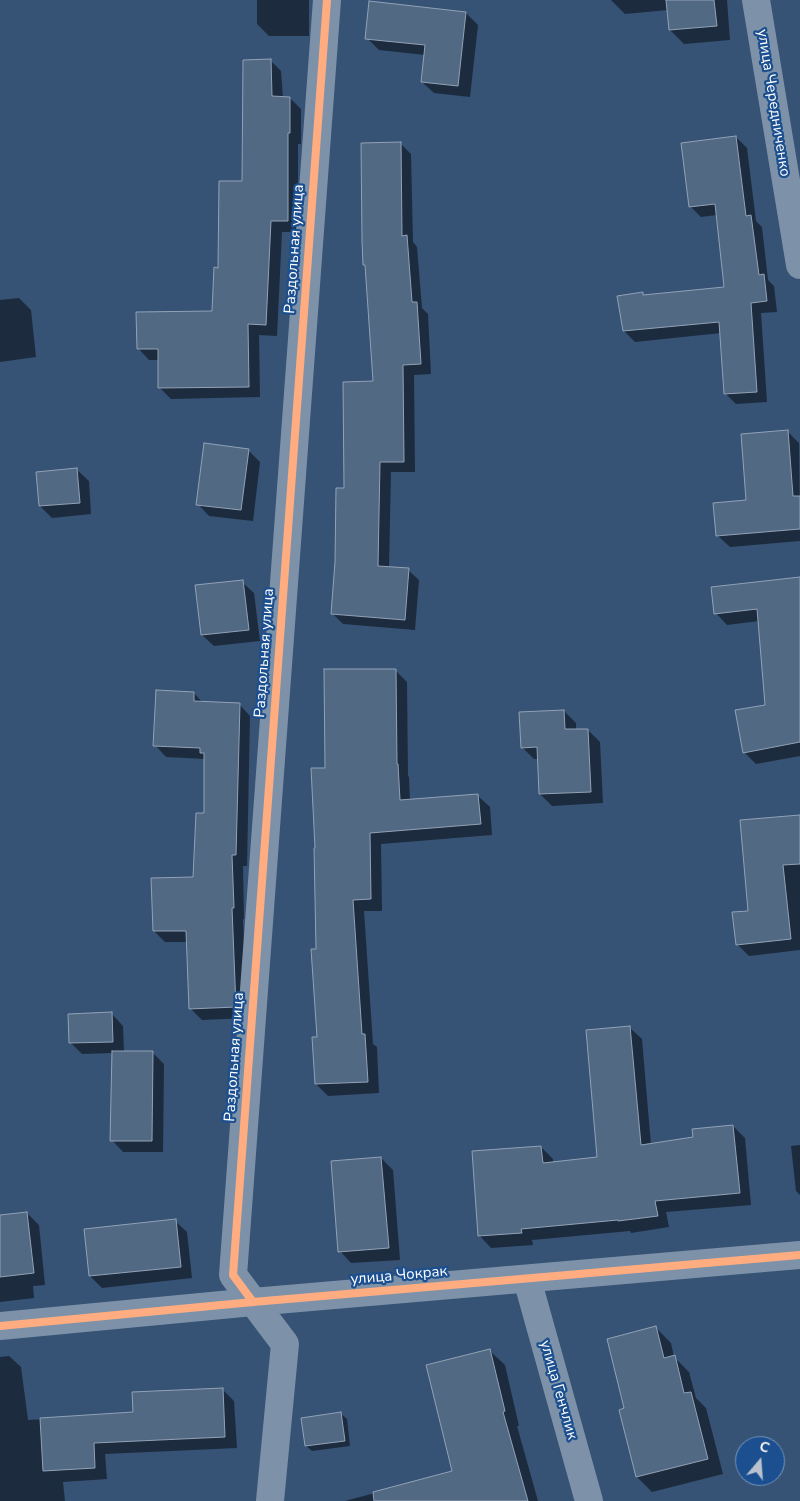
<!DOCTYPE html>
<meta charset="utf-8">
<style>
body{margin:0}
#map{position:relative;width:800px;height:1501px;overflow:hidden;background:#365274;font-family:"Nunito Sans",sans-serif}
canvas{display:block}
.north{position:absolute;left:735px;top:1436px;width:50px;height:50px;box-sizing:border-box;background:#1b4f8f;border:1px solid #7695bc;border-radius:50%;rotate:18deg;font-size:14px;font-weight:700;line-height:20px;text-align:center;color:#fff}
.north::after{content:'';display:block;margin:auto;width:18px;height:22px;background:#b9c2ce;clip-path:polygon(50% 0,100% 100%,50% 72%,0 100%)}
</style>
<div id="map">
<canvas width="800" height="1501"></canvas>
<div class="north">С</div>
</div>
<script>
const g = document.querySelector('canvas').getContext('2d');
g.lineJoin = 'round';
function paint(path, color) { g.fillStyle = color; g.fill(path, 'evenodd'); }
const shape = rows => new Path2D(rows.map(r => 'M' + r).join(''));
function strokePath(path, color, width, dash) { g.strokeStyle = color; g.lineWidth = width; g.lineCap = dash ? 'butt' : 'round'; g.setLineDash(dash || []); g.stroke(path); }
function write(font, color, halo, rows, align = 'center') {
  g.font = font + ' "Nunito Sans",sans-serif'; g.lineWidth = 4.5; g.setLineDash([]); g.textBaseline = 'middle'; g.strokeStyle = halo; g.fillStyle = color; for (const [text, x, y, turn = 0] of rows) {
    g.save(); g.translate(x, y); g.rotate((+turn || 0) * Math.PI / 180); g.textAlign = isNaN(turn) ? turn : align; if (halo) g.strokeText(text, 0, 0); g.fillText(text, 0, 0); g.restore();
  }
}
paint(shape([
 [257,0,309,0,309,36,269,36,257,24],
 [611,0,727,0,730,40,684,44,670,30,668,10,625,14],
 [466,13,478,25,470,97,434,93,422,82,425,55,379,50,367,38],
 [270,60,281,71,283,98,290,98,301,109,301,144,298,144,298,232,282,232,277,336,259,335,260,397,171,399,160,388,159,360,149,360,138,348,213,312,220,269,243,182],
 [736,137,747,148,756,221,762,227,768,280,774,286,777,312,761,313,767,402,736,404,725,393,721,333,635,342,624,331,643,294,645,296,726,288,717,215,701,217,690,206],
 [400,143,411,154,413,242,417,247,422,308,428,314,431,374,414,375,415,472,391,472,389,568,408,570,419,580,415,630,343,624,332,613,346,489,374,383],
 [19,298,31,310,36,357,0,362,0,300],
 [787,431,799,443,800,541,730,547,718,536,748,501],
 [248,450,260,462,253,521,209,516,198,504],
 [77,470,89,481,91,514,52,518,40,506],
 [800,578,800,756,756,764,744,752,766,706,759,621,727,625,716,613],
 [242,582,254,593,260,641,214,646,202,635],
 [395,670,407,682,408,776,409,777,410,801,478,796,490,807,492,835,381,844,382,911,364,911,373,1044,377,1047,379,1093,328,1096,316,1084,318,1038,318,950,326,769],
 [194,693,203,703,239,704,250,716,247,866,243,866,244,919,243,919,247,1018,202,1020,190,1008,187,942,165,942,154,931,195,878,206,814,205,759,166,757,155,745],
 [564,711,576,723,576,730,588,730,600,742,603,803,552,806,540,794,538,759,534,759,522,747],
 [800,816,800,950,749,956,737,944],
 [112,1014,123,1026,124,1052,152,1052,164,1064,163,1152,123,1152,112,1140,113,1053,82,1054,70,1042],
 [630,1028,642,1039,651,1145,694,1138,733,1126,745,1138,751,1205,666,1212,669,1227,631,1233,630,1231,532,1240,533,1245,491,1248,480,1236,473,1153,541,1147,553,1159,553,1163,599,1158],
 [800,1145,800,1195,796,1191,791,1146],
 [381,1158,393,1170,400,1260,351,1263,340,1251],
 [27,1213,39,1225,45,1285,33,1286,34,1298,0,1302,0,1216],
 [175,1221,187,1232,192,1278,102,1288,90,1276],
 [655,1327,671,1343,674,1357,689,1372,696,1398,706,1408,723,1474,652,1492,637,1477,626,1409],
 [490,1351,505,1365,519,1426,517,1426,538,1501,345,1501,453,1472],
 [9,1356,21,1367,28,1420,134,1414,222,1389,234,1401,237,1448,105,1454,107,1479,63,1482,65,1501,0,1501,0,1357],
 [341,1414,347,1419,350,1446,312,1451,306,1446]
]), '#0007');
const building = shape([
 [666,0,714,0,717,26,669,30,666,0],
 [369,1,466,12,458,86,421,82,425,45,365,39,369,1],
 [271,59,272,96,290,97,290,133,288,133,288,221,271,221,266,325,248,324,249,387,158,388,158,349,137,349,136,312,212,311,214,267,218,268,219,181,242,181,243,60,271,59],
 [736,136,746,216,751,215,759,275,764,274,767,301,751,303,757,392,724,394,719,322,623,331,617,296,643,292,643,295,724,287,715,204,689,207,681,143,736,136],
 [401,142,402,236,407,235,412,302,417,302,421,364,403,365,404,462,380,462,378,566,409,568,405,620,331,614,335,562,336,488,344,488,343,382,373,381,365,265,363,265,362,241,361,143,401,142],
 [788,430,793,496,800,496,800,529,716,536,713,503,746,500,741,434,788,430],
 [204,443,249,449,241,510,196,505,204,443],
 [77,468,80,503,39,506,36,472,77,468],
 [800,577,800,742,743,753,735,710,765,705,757,609,714,614,711,587,800,577],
 [243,580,249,630,201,635,195,585,243,580],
 [324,669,396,669,397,764,398,764,400,800,478,794,481,824,370,833,371,899,353,900,362,1034,365,1034,368,1082,315,1084,312,1037,317,1037,311,949,316,949,314,848,315,848,311,768,325,768,324,669],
 [156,690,194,692,194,701,240,703,236,855,232,855,234,908,232,908,236,1007,189,1009,186,931,153,931,151,878,193,877,196,813,204,813,204,753,200,753,200,748,153,746,156,690],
 [564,710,565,729,588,729,591,792,539,794,537,747,521,748,519,712,564,710],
 [800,815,800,864,783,865,791,939,736,945,732,912,748,911,740,820,800,815],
 [112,1012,113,1042,69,1043,68,1014,112,1012],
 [630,1026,641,1145,693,1137,692,1129,733,1125,740,1193,655,1201,658,1216,618,1221,618,1220,521,1229,522,1233,478,1236,472,1151,541,1146,543,1163,597,1157,586,1030,630,1026],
 [112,1051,153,1051,152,1141,110,1141,112,1051],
 [381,1157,389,1248,338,1252,331,1161,381,1157],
 [27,1212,34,1273,0,1277,0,1215,27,1212],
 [176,1219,181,1267,89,1276,84,1229,176,1219],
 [656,1326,664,1358,675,1355,684,1393,691,1392,708,1459,636,1477,619,1410,624,1408,607,1339,656,1326],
 [490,1349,505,1411,503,1412,528,1501,374,1501,373,1492,452,1471,426,1365,490,1349],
 [223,1388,225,1437,94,1443,95,1468,43,1471,40,1418,133,1412,132,1392,223,1388],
 [341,1412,345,1441,305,1446,301,1418,341,1412]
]);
paint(building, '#526984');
strokePath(building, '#92a2b6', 1);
strokePath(shape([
 [756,0,800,265],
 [527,1279,589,1501],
 [0,1326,253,1302,800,1255],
 [270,1501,285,1344,233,1275,327,0]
]), '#7d92a8', 28);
strokePath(shape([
 [253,1302,233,1275,327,0],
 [0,1326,253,1302,800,1255]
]), '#ffac80', 8);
write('15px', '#fff', '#1b4f8f', [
 ["улица Чередниченко",773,103,81],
 ["Раздольная улица",295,249,-86],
 ["Раздольная улица",265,653,-86],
 ["Раздольная улица",235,1057,-86],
 ["улица Чокрак",399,1276,-5],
 ["улица Генчлик",558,1390,74]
]);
</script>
